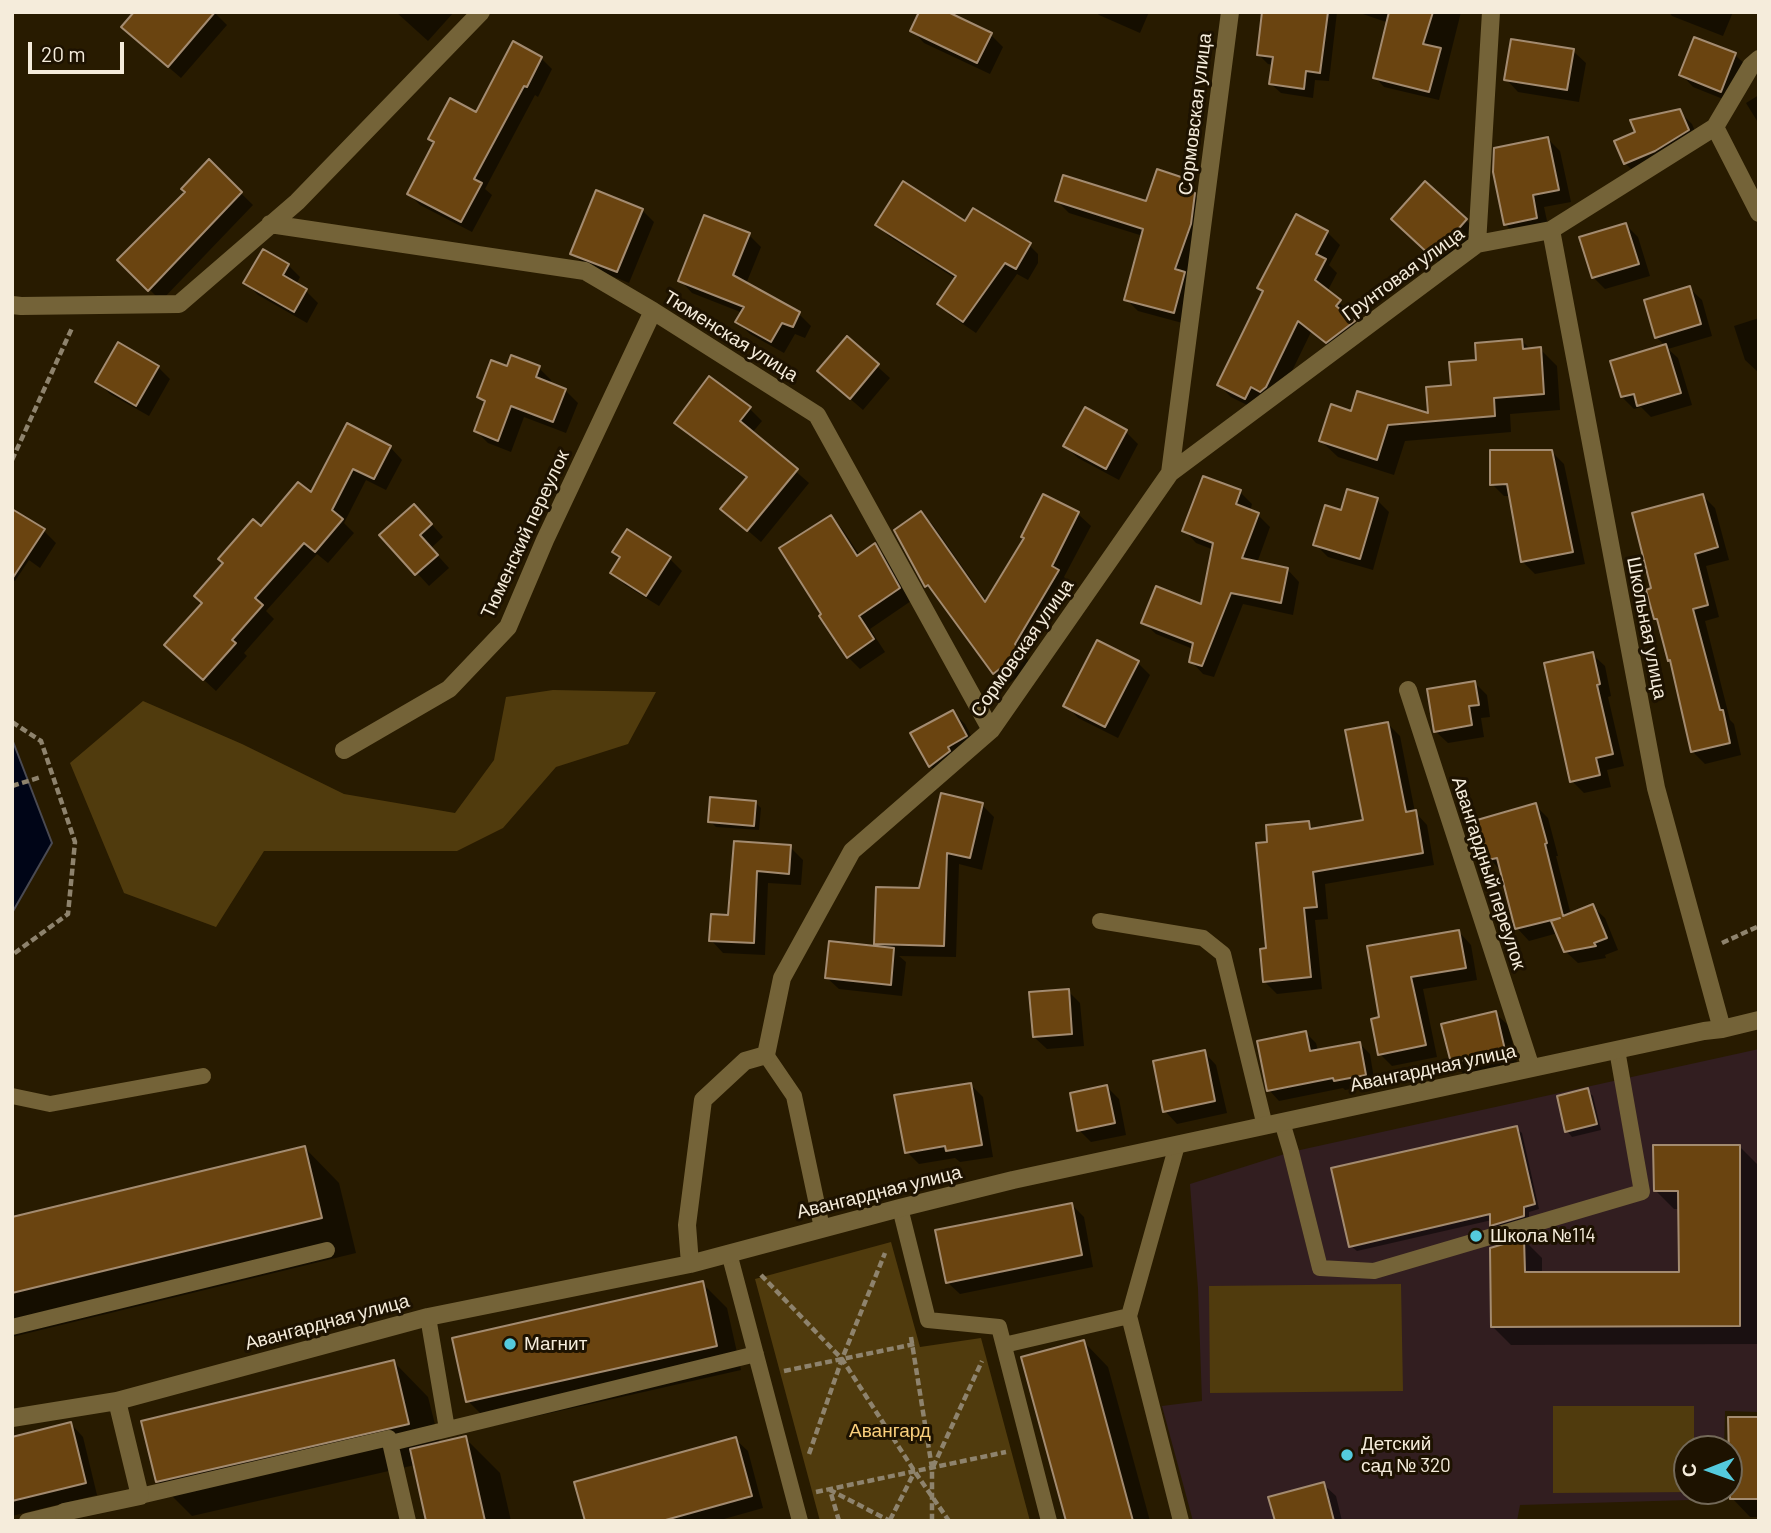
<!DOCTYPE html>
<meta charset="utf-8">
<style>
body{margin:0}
#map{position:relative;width:1771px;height:1533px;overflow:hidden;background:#281b00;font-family:Barlow,sans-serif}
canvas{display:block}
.frame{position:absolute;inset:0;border:14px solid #f5ecdb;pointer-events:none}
.north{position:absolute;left:1673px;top:1435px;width:70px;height:70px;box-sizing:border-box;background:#1d1200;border:2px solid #736958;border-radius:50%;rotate:269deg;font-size:19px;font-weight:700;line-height:28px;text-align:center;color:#f5ecdb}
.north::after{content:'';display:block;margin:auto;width:24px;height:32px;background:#54cadd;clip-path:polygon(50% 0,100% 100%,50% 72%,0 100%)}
.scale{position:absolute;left:28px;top:42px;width:96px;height:32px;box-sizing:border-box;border:4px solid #f5ecdb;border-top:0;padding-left:9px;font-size:21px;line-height:24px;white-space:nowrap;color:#f5ecdb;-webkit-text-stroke:5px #1d1200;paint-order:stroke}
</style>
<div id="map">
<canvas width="1771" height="1533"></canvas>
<div class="frame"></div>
<div class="north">С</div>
<div class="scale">20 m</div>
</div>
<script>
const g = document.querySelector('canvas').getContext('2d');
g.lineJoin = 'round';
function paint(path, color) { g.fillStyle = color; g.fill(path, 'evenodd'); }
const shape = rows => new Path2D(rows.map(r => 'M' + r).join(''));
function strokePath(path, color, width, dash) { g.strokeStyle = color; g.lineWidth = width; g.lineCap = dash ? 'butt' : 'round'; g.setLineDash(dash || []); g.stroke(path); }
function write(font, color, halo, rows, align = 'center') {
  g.font = font + ' Barlow,sans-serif'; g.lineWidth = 6; g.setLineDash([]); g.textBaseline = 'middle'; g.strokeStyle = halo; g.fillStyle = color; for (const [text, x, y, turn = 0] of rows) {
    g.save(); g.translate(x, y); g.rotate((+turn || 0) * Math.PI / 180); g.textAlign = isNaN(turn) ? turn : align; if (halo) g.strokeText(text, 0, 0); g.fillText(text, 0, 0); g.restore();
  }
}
paint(shape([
 [1759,1049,1759,1412,1725,1411,1724,1449,1687,1449,1687,1491,1724,1491,1723,1499,1520,1505,1517,1521,1193,1521,1162,1406,1202,1401,1198,1289,1190,1184,1291,1152]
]), '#321e20');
paint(shape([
 [553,690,656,692,628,744,556,767,503,828,457,851,264,851,216,927,124,893,70,763,143,701,242,744,344,794,455,813,494,760,506,697],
 [891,1242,920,1347,981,1338,1030,1521,820,1521,755,1279],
 [1401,1284,1403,1391,1210,1393,1209,1286],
 [1553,1406,1694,1406,1694,1449,1687,1449,1687,1491,1694,1492,1553,1493]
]), '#503b0d');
const water = shape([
 [12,739,52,843,12,913,12,739]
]);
paint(water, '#000517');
strokePath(water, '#4a4a52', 2);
paint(shape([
 [214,12,227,25,181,78,136,39],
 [396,12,454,12,428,41],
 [1096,12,1149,12,1140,33,1099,15],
 [1264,12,1337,12,1329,81,1315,80,1313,98,1281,93,1271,84,1274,65,1268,64,1258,54],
 [1357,12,1461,12,1439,100,1384,87,1375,77,1389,23],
 [1669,12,1733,12,1723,36,1672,16],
 [912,30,991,35,1003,47,990,74,924,43],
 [1695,39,1735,55,1748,67,1733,103,1693,87,1681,74],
 [1573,51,1586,63,1579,102,1518,92,1506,79],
 [541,58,552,69,538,97,535,95,485,189,492,195,472,232,420,205,409,194,435,144,430,139,476,114],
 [1759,95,1759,124,1746,103],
 [1679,111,1692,124,1700,143,1638,176,1625,163,1637,133],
 [1548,139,1560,151,1571,202,1544,207,1549,230,1518,237,1505,224],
 [209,162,253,205,161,301,120,260,187,192],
 [1183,180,1195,192,1194,195,1206,207,1186,324,1138,311,1126,299,1143,236,1069,213,1057,201,1147,203],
 [642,210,654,222,629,283,585,265,572,253],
 [1466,220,1478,232,1447,269,1405,231],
 [966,224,1026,242,1038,254,1038,263,1028,280,1017,274,976,333,951,316,939,304,956,279,890,237,877,225],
 [1626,225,1638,237,1650,276,1605,289,1593,277],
 [1327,232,1340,245,1329,265,1337,273,1327,292,1352,314,1348,318,1366,334,1339,354,1311,332,1278,400,1257,410,1231,397,1219,385,1264,293,1260,288],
 [749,235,761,247,746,284,799,314,811,326,805,338,795,334,784,353,750,334,737,322,743,313,692,293,680,280],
 [288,265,300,277,296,285,306,291,318,303,307,323,258,295,246,283],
 [1689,288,1702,300,1712,336,1668,349,1678,358,1692,405,1651,417,1641,407,1634,409,1622,397,1666,346,1656,337],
 [1759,318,1759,371,1758,372,1745,360,1734,326],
 [847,339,890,378,863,410,832,383],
 [1522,341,1531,350,1540,349,1557,366,1560,410,1510,414,1511,432,1405,441,1394,475,1338,457,1321,441,1352,413,1430,416,1478,361],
 [158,367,170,379,149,416,110,394,98,382],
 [508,368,539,368,551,380,550,384,565,390,578,403,566,433,524,417,511,452,488,443,476,431,486,404,479,397],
 [750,409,762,421,752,433,809,483,761,542,723,509,747,479,689,435,677,423],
 [1085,409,1126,432,1138,444,1119,480,1078,458,1065,446],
 [348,426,390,447,402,460,386,490,366,480,344,523,354,533,328,563,317,554,266,611,274,619,244,653,247,656,216,691,179,657,204,603,261,529,312,495],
 [1552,452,1564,464,1585,564,1535,574,1523,562,1511,496,1504,496,1492,484],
 [1240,492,1252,504,1250,512,1258,515,1270,527,1257,563,1287,569,1299,582,1293,615,1243,604,1214,677,1203,674,1191,661,1193,649,1156,634,1143,622,1202,606,1214,550,1196,543,1184,530],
 [1044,496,1078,514,1091,526,1064,577,1070,583,1026,657,1032,666,1007,685,994,673,939,599,927,586,896,531,921,513,933,525,987,602,1025,538],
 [1703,496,1715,508,1729,560,1706,566,1719,617,1705,621,1730,720,1734,724,1741,755,1705,764,1692,751,1672,663,1669,660,1659,622,1656,618,1654,589],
 [1377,500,1389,512,1373,570,1328,557,1315,544,1342,512],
 [12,511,44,531,56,543,40,568,29,560,15,581,12,580],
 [831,517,843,530,860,556,875,546,887,558,911,601,870,629,885,652,860,669,848,657],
 [426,518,443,537,431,548,449,568,429,586,382,535],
 [614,552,670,559,682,571,659,606,625,585,612,572,621,559],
 [1592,654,1605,666,1611,696,1608,697,1624,766,1607,770,1611,787,1584,793,1572,781],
 [1138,663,1150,675,1118,738,1078,718,1066,705],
 [1475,683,1487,695,1490,717,1481,718,1484,737,1448,743,1435,731],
 [953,712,965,724,978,749,942,778,930,766,913,734],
 [1388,724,1400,736,1415,812,1427,825,1434,865,1325,884,1328,919,1315,920,1322,989,1277,994,1264,981,1268,950,1269,844,1308,823,1315,830,1365,821],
 [755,802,761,808,759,830,716,827,710,821],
 [982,805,994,817,982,870,959,864,956,957,899,956,906,962,902,996,839,989,826,977,881,949,876,943,920,890],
 [1535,805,1548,818,1558,856,1556,856,1571,915,1592,906,1605,918,1618,950,1605,955,1606,958,1578,963,1565,951,1558,933,1529,941,1517,928,1502,872,1490,859],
 [736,843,790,847,803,860,801,885,768,883,765,955,723,953,711,940,730,917],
 [1459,932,1471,945,1477,980,1423,989,1437,1057,1392,1066,1380,1054,1381,1019,1369,947],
 [1068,991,1080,1003,1084,1046,1047,1049,1034,1037],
 [1495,1013,1508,1025,1517,1062,1465,1075,1452,1063],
 [1306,1033,1316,1043,1318,1051,1360,1044,1370,1054,1375,1085,1345,1090,1343,1088,1279,1101,1269,1090],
 [1204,1052,1216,1065,1227,1113,1177,1124,1165,1111],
 [971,1085,983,1097,993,1157,960,1162,955,1158,919,1164,907,1152],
 [1107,1087,1119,1099,1126,1135,1091,1142,1079,1130],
 [1587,1090,1593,1096,1601,1130,1572,1137,1567,1131],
 [1516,1128,1522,1133,1539,1209,1529,1212,1529,1221,1498,1231,1492,1225,1492,1220,1357,1251,1351,1246],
 [1739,1146,1758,1165,1758,1344,1511,1345,1493,1327,1524,1240,1542,1258,1542,1274,1680,1273,1680,1209,1674,1209,1655,1190],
 [304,1147,339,1183,356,1253,12,1337,12,1219],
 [1072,1205,1084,1217,1093,1267,960,1294,947,1282],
 [702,1283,727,1308,741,1370,493,1426,468,1401],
 [1084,1342,1108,1367,1150,1521,1067,1521],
 [393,1361,428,1397,440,1444,465,1438,500,1473,511,1521,428,1521,415,1465,192,1516,157,1481],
 [1759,1418,1759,1517,1750,1517,1732,1498],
 [71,1424,83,1437,97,1495,12,1516,12,1438],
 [735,1439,748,1451,763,1508,717,1521,586,1521],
 [1323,1484,1336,1496,1342,1521,1277,1521]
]), '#0007');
const building = shape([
 [134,12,215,12,168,67,121,27,134,12],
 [919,12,948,12,992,33,977,63,910,31,919,12],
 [1262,12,1328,12,1320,73,1306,71,1304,89,1269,84,1273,57,1257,55,1262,12],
 [1389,12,1433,12,1423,44,1441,48,1429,92,1373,78,1389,12],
 [1694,37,1736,53,1721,92,1679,75,1694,37],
 [1511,39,1574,49,1567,90,1504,80,1511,39],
 [513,41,542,57,527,87,524,86,474,179,482,183,461,222,407,194,434,142,428,139,450,98,476,112,513,41],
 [1680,109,1689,130,1655,151,1624,164,1614,141,1635,132,1630,120,1680,109],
 [1548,137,1559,190,1533,195,1537,218,1504,225,1493,172,1494,148,1548,137],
 [209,159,242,192,148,291,117,260,185,192,181,189,209,159],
 [1157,169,1184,178,1181,188,1195,193,1191,224,1175,269,1185,272,1174,313,1124,300,1143,229,1055,201,1063,175,1146,201,1157,169],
 [903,181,965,221,973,208,1031,243,1016,269,1005,263,963,322,937,304,956,276,875,225,903,181],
 [1425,181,1467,219,1433,258,1391,219,1425,181],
 [596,190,643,209,617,272,570,254,596,190],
 [1296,214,1328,231,1316,254,1326,259,1315,280,1341,300,1336,306,1355,321,1326,343,1298,321,1266,387,1260,392,1251,387,1245,399,1217,385,1263,291,1257,288,1296,214],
 [704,215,750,233,733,275,800,312,793,327,782,323,771,342,735,322,744,307,678,281,704,215],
 [1626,223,1639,264,1592,278,1579,237,1626,223],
 [263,249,289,264,283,275,307,289,294,312,243,283,263,249],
 [1690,286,1701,324,1655,338,1644,300,1690,286],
 [847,336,879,364,850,399,817,371,847,336],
 [1522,339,1523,349,1541,347,1544,394,1494,398,1495,416,1388,425,1377,460,1319,441,1331,404,1351,411,1357,391,1428,413,1426,387,1451,385,1449,362,1476,360,1475,343,1522,339],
 [118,342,159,366,136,406,95,382,118,342],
 [1666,344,1681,393,1637,406,1634,394,1621,397,1610,361,1666,344],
 [511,355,540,366,536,377,566,389,553,422,511,406,498,441,474,431,485,401,477,397,491,360,507,366,511,355],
 [709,376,751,407,740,421,798,469,747,531,720,509,747,477,674,423,709,376],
 [1085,407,1127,430,1106,469,1063,446,1085,407],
 [347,423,391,446,374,479,353,469,332,510,343,519,315,552,304,543,255,598,263,605,232,640,236,643,203,680,164,645,202,603,194,596,223,563,218,559,253,519,261,526,298,482,311,492,347,423],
 [1490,450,1552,450,1573,552,1521,562,1507,484,1490,485,1490,450],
 [1203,476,1241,490,1236,504,1259,513,1242,558,1288,568,1281,603,1231,593,1202,666,1189,662,1193,643,1141,623,1156,586,1201,604,1213,543,1182,531,1203,476],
 [1347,489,1378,498,1360,559,1313,545,1325,505,1341,510,1347,489],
 [1043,494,1079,512,1052,566,1059,570,1015,644,1021,653,993,674,928,585,925,587,894,530,921,511,985,602,1024,538,1021,537,1043,494],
 [1703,494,1718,547,1695,554,1708,605,1693,609,1720,710,1723,710,1730,743,1691,752,1670,660,1668,661,1657,619,1654,619,1646,590,1651,588,1632,513,1703,494],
 [414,504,432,524,420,535,438,555,415,575,379,535,414,504],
 [12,509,45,529,12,579,12,509],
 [831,515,857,556,875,543,900,588,859,616,874,639,847,658,819,616,821,614,779,548,831,515],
 [627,529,671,557,646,596,610,573,620,557,612,552,627,529],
 [1097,640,1139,661,1105,727,1063,706,1097,640],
 [1593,652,1600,684,1597,685,1613,754,1596,758,1600,775,1570,782,1544,663,1593,652],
 [1475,681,1479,705,1469,706,1472,725,1434,732,1427,689,1475,681],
 [953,710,967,736,948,747,950,751,929,767,910,733,953,710],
 [1388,722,1406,812,1416,810,1423,853,1313,872,1317,907,1304,908,1311,977,1263,982,1260,949,1266,948,1256,843,1267,842,1266,825,1309,821,1310,829,1363,820,1345,730,1388,722],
 [941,793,983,803,970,858,947,853,944,946,874,944,876,887,919,888,941,793],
 [710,797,756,801,754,826,708,822,710,797],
 [1536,803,1547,843,1545,844,1563,916,1593,904,1607,938,1594,943,1596,946,1564,952,1551,921,1560,918,1515,929,1497,858,1488,860,1477,820,1536,803],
 [734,841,791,845,789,874,757,871,754,943,709,941,711,914,728,915,734,841],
 [1459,930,1466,968,1411,977,1426,1045,1378,1055,1371,1019,1379,1017,1367,946,1459,930],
 [829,941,894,948,891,985,825,978,829,941],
 [1069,989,1072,1034,1033,1037,1029,992,1069,989],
 [1496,1011,1505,1050,1451,1063,1441,1024,1496,1011],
 [1306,1031,1310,1051,1360,1042,1366,1075,1334,1081,1333,1078,1267,1091,1257,1041,1306,1031],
 [1205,1050,1215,1101,1163,1112,1153,1061,1205,1050],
 [971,1083,982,1145,946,1151,945,1146,905,1153,894,1095,971,1083],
 [1107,1085,1115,1123,1077,1131,1070,1093,1107,1085],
 [1588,1088,1597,1124,1565,1132,1557,1096,1588,1088],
 [1517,1126,1535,1204,1524,1207,1524,1216,1490,1226,1490,1214,1349,1247,1331,1168,1517,1126],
 [1653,1145,1740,1145,1740,1326,1491,1327,1490,1248,1524,1238,1525,1272,1679,1272,1678,1191,1654,1191,1653,1145],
 [305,1146,322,1218,12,1293,12,1217,305,1146],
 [1072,1203,1082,1255,946,1283,935,1230,1072,1203],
 [703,1281,717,1346,466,1402,452,1338,703,1281],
 [1084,1340,1133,1521,1066,1521,1021,1357,1084,1340],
 [394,1360,409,1424,156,1482,141,1421,394,1360],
 [1728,1417,1759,1417,1759,1499,1730,1499,1728,1417],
 [71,1422,86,1483,12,1501,12,1437,71,1422],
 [466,1436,485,1521,426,1521,410,1449,466,1436],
 [736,1437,752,1496,662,1521,585,1521,574,1482,736,1437],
 [1324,1482,1334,1521,1275,1521,1268,1497,1324,1482]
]);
paint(building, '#6a4410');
strokePath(building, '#a38b70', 2);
strokePath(shape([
 [12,460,72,328],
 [12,722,41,741,75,842,68,914,12,955],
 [12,786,41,777],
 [1722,943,1759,926],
 [761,1275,842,1359,915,1472,949,1521],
 [911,1337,932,1468,932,1521],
 [784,1371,915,1344],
 [809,1454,842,1359,885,1253],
 [933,1467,982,1361],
 [816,1492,1006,1452],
 [890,1520,914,1473],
 [839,1521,830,1490,890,1521]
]), '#8e836d', 4.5, [7, 3.5]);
strokePath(shape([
 [1100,921,1203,938,1223,954,1265,1126],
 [766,1055,794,1096,822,1228],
 [12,1096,50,1104,203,1076],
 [1282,1122,1291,1152,1320,1268,1374,1271,1642,1192,1617,1050],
 [900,1208,928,1320,999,1327,1049,1521],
 [729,1253,800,1521],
 [1129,1316,1177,1145],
 [428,1317,447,1429],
 [12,1327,327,1250],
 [1004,1345,1129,1316,1181,1521],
 [391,1443,756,1354],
 [140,1496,389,1438,408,1521],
 [27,1521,64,1512]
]), '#746338', 16);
strokePath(shape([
 [1715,127,1759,213],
 [270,224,585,271,653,311,817,415,991,730],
 [1551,230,1656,788,1722,1029],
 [1477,244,1491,12],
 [12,305,21,306,179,304,297,202,481,12],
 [1170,473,1477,244,1551,230,1715,127,1751,66,1759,59],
 [1408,690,1531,1068],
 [344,750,449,689,508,627,545,540,653,311],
 [690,1264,687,1225,703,1100,745,1061,766,1055,782,978,852,851,991,730,1170,473,1230,12],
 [12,1418,117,1401,428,1317,690,1264,900,1208,1013,1180,1704,1031,1722,1029,1759,1020],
 [66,1521,64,1512,140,1496,117,1401]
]), '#746338', 18);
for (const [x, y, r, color] of [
 [1476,1236,7,"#54cadd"],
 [510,1344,7,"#54cadd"],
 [1347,1455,7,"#54cadd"]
]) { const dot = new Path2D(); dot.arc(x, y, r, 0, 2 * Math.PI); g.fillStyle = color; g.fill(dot); strokePath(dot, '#1d1200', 2.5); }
write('19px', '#f5ecdb', '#1d1200', [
 ["Сормовская улица",1195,114,-83],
 ["Грунтовая улица",1403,274,-36],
 ["Тюменская улица",731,336,32],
 ["Тюменский переулок",525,534,-65],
 ["Школьная улица",1647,628,79],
 ["Сормовская улица",1022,648,-55],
 ["Авангардный переулок",1489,873,72],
 ["Авангардная улица",1433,1068,-12],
 ["Авангардная улица",879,1192,-14],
 ["Авангардная улица",327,1322,-15]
]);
write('19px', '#f5ecdb', '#1d1200', [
 ["Школа №114",1490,1236],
 ["Магнит",524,1344],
 ["Детский",1361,1444],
 ["сад № 320",1361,1466]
], 'left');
write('19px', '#facf7c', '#1d1200', [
 ["Авангард",890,1431]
]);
</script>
